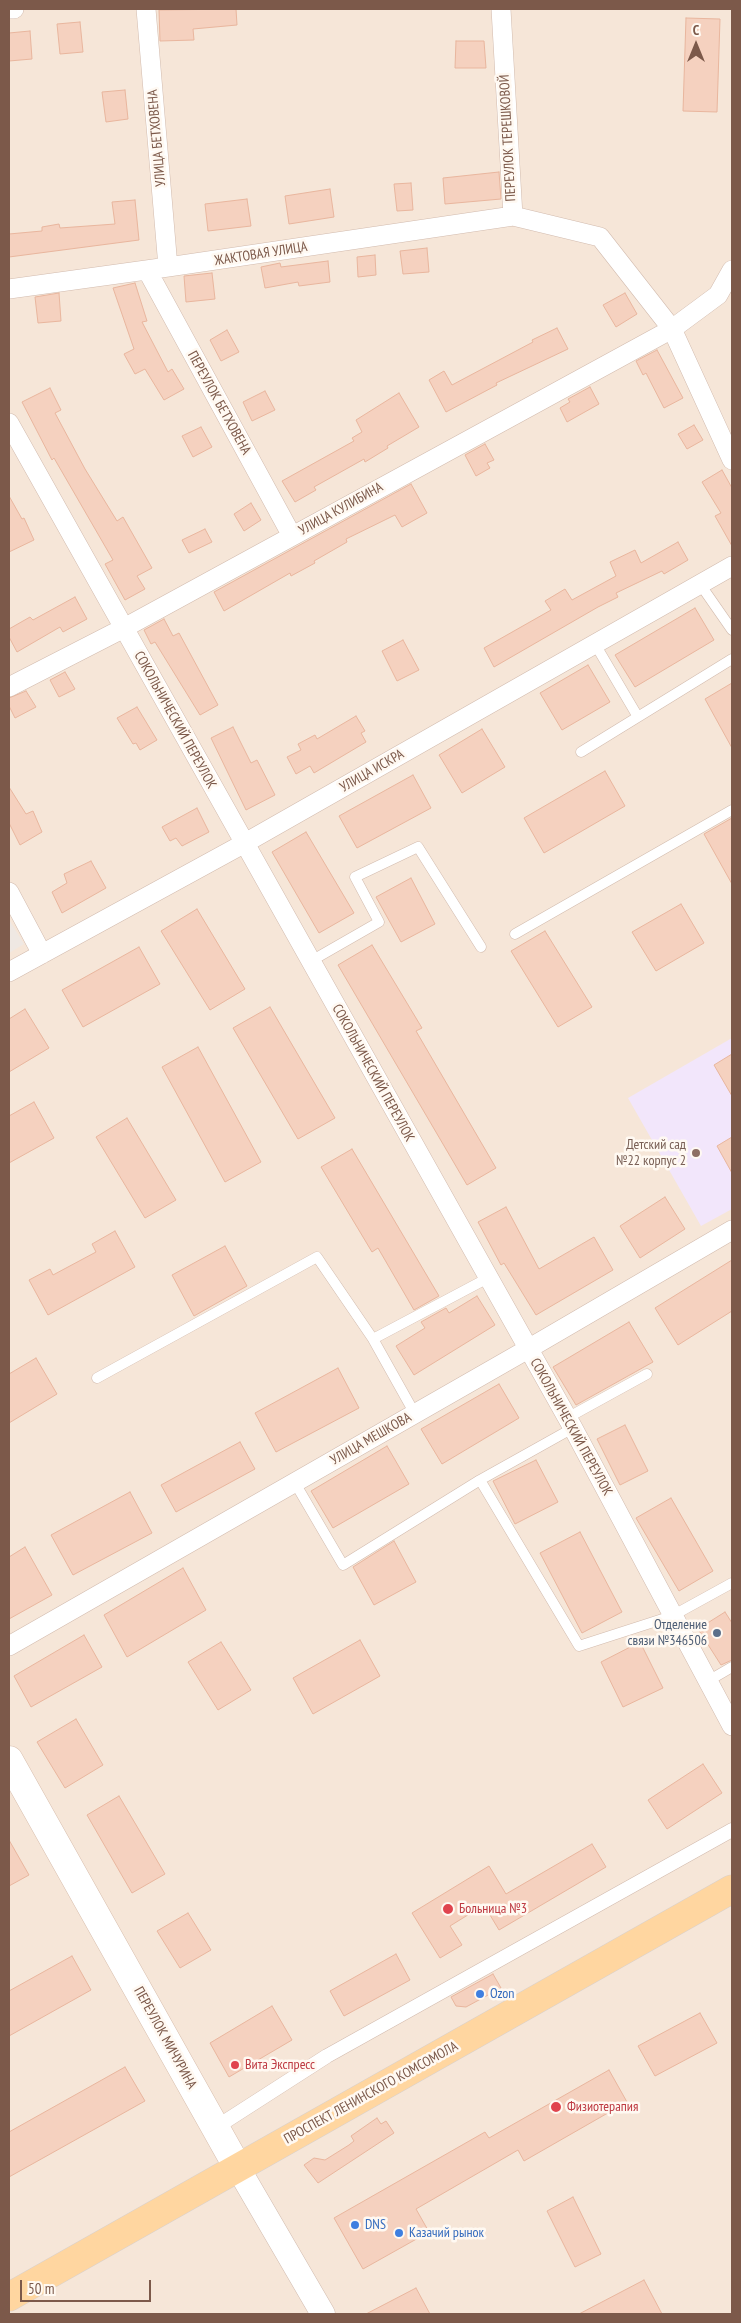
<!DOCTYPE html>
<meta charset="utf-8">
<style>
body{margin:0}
#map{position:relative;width:741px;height:2323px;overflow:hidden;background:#fef5ea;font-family:"PT Sans Narrow",sans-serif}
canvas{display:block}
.frame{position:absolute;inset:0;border:10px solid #7c594a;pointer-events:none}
.north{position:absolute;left:671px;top:20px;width:50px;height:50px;-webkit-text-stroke:4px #fff9f2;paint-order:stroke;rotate:0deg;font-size:14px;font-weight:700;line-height:20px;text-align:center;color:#7c594a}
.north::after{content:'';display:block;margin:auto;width:18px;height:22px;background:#7c594a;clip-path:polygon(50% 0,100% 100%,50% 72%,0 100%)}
.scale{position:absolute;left:20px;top:2280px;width:131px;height:22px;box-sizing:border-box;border:2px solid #7c594a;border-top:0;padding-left:6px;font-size:15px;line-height:18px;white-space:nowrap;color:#7c594a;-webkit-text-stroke:4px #fff9f2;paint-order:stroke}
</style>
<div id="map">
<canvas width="741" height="2323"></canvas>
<div class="frame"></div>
<div class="north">С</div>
<div class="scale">50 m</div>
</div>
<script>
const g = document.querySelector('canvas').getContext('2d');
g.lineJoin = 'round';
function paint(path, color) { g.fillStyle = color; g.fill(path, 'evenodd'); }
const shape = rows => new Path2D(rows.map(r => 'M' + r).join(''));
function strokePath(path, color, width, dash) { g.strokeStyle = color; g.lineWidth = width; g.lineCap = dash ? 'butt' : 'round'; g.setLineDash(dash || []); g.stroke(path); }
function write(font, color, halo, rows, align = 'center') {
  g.font = font + ' "PT Sans Narrow",sans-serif'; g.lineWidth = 5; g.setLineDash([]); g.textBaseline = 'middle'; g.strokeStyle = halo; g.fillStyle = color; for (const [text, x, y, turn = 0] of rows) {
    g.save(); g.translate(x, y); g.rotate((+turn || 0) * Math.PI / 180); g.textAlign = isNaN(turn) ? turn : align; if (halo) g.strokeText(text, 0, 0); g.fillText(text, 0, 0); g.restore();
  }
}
paint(shape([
 [9,9,732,9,732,2314,9,2314]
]), '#f6e6d8');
paint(shape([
 [10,921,24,944,9,953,9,922]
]), '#efe8e3');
paint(shape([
 [732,1038,732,1209,701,1226,628,1098]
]), '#f2e6fb');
const building = shape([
 [236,9,237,25,193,29,194,40,160,41,159,10,236,9],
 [686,18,720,19,717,112,683,111,686,18],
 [80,22,83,52,60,54,57,24,80,22],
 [30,31,32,59,9,61,9,33,30,31],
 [456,41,484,41,486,68,455,68,456,41],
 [125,90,128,119,106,122,102,92,125,90],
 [499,172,501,199,445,204,443,178,499,172],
 [411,183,413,210,397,211,394,184,411,183],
 [330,189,334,217,289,224,285,196,330,189],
 [247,199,251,226,208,231,205,204,247,199],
 [135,200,139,240,9,257,9,234,42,231,42,227,59,224,60,228,115,224,112,202,135,200],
 [427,248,429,272,403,274,400,251,427,248],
 [375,255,376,275,358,277,357,257,375,255],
 [328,261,330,282,299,286,298,282,265,288,261,267,280,263,281,267,328,261],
 [212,273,215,299,186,302,184,276,212,273],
 [135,283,147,321,142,322,168,372,172,369,184,389,164,400,145,369,135,374,124,354,134,349,113,288,135,283],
 [59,293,61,321,38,323,35,297,59,293],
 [625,293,637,314,616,327,603,305,625,293],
 [557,328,568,349,496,383,497,385,446,412,429,380,444,371,452,385,533,342,532,340,557,328],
 [227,330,239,352,221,361,210,340,227,330],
 [657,350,683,398,664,408,646,373,643,375,636,361,657,350],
 [590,387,599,404,567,422,560,408,570,402,568,399,590,387],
 [50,388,61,410,55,413,85,469,117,521,123,517,152,568,137,576,145,589,125,600,105,564,113,560,54,458,52,460,22,402,50,388],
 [265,391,275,410,252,421,243,402,265,391],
 [399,393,419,427,387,446,388,448,365,462,364,459,314,487,316,490,295,502,282,481,354,441,352,438,362,432,356,420,399,393],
 [694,425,703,440,687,449,678,434,694,425],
 [201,427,212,447,193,457,182,436,201,427],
 [485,444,494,460,487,463,490,468,476,476,465,455,485,444],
 [722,470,732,488,732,546,715,516,721,513,702,482,722,470],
 [411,484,427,513,402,527,395,515,346,539,347,542,314,561,315,563,291,576,290,573,224,611,214,592,411,484],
 [9,496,22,519,24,518,34,540,9,552,9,496],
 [251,503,261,520,244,531,234,514,251,503],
 [205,529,212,542,189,553,182,540,205,529],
 [678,542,688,560,664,574,662,571,616,593,618,597,598,607,494,667,484,648,551,610,545,601,565,589,572,600,616,576,610,562,635,550,641,563,678,542],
 [75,597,87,619,63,632,60,627,17,652,9,637,9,629,30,617,33,620,75,597],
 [695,608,714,640,635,687,615,655,695,608],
 [164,619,173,636,179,633,218,705,200,715,155,642,151,644,144,630,164,619],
 [403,640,419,670,397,681,382,651,403,640],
 [588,665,610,702,562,730,540,693,588,665],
 [65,672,75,689,59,697,50,680,65,672],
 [732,683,732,748,705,699,732,683],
 [26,691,36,707,15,718,9,706,9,698,26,691],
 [137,707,157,740,140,750,136,743,133,744,117,718,137,707],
 [356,716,365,731,361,733,366,742,314,773,310,766,296,774,287,757,301,750,298,744,315,735,317,739,356,716],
 [233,727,251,763,257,760,275,795,246,810,211,738,233,727],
 [482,729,505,767,462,793,439,755,482,729],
 [605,771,625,806,544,853,524,818,605,771],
 [413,775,431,808,357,848,339,816,413,775],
 [9,787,26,814,33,811,42,832,20,845,9,823,9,787],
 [197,808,209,832,182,846,176,838,170,841,162,827,197,808],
 [732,818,732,884,704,834,732,818],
 [306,832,354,913,319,933,272,852,306,832],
 [91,861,106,888,62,913,52,892,67,883,64,874,91,861],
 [411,878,435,924,401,942,376,897,411,878],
 [681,904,704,943,656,971,632,932,681,904],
 [197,909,245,989,210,1010,161,931,197,909],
 [545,931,592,1007,558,1027,511,951,545,931],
 [372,945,422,1028,416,1031,496,1168,467,1185,338,965,372,945],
 [139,947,160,984,83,1027,62,990,139,947],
 [270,1007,335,1118,298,1139,233,1028,270,1007],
 [25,1009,49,1048,9,1072,9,1019,25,1009],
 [198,1047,261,1162,225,1182,162,1067,198,1047],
 [732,1054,732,1096,714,1065,732,1054],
 [34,1102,54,1138,9,1163,9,1116,34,1102],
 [127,1118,176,1200,145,1218,96,1137,127,1118],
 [732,1137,732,1173,717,1146,732,1137],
 [352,1149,439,1296,414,1310,378,1248,372,1252,321,1167,352,1149],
 [665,1197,685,1229,640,1258,620,1226,665,1197],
 [506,1207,539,1269,594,1237,613,1270,536,1315,504,1263,501,1265,478,1222,506,1207],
 [115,1231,135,1267,48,1315,29,1280,50,1269,53,1275,96,1252,92,1244,115,1231],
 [225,1246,247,1286,194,1316,172,1275,225,1246],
 [732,1260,732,1311,678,1345,655,1308,732,1260],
 [477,1296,495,1325,414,1375,396,1346,425,1328,421,1322,446,1308,449,1313,477,1296],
 [629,1322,653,1362,576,1405,553,1367,629,1322],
 [36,1358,57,1394,9,1423,9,1374,36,1358],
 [338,1368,359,1408,276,1452,255,1413,338,1368],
 [499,1384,519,1418,442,1464,421,1429,499,1384],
 [625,1425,648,1471,620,1485,597,1439,625,1425],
 [240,1442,255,1469,176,1512,161,1485,240,1442],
 [387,1446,409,1484,333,1528,311,1491,387,1446],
 [536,1460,558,1502,515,1524,493,1481,536,1460],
 [130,1492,152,1533,73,1575,51,1535,130,1492],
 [671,1498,713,1571,679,1591,636,1518,671,1498],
 [580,1532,622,1612,582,1633,540,1553,580,1532],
 [394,1541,416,1582,374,1605,353,1567,394,1541],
 [25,1547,52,1595,9,1619,9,1557,25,1547],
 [183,1568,206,1610,127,1657,104,1615,183,1568],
 [725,1612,732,1623,732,1660,721,1665,698,1629,725,1612],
 [84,1635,102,1667,31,1707,14,1676,84,1635],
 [360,1640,380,1676,313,1714,293,1678,360,1640],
 [221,1642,251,1690,218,1710,188,1662,221,1642],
 [640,1642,663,1688,623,1707,601,1662,640,1642],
 [76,1719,103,1765,65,1788,37,1742,76,1719],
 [703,1764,722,1793,667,1829,648,1800,703,1764],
 [119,1796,165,1874,132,1893,87,1815,119,1796],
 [9,1840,29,1875,9,1886,9,1840],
 [592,1844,606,1867,499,1930,484,1905,450,1926,462,1945,440,1958,412,1913,489,1866,506,1894,592,1844],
 [188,1913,211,1950,180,1968,157,1931,188,1913],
 [396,1954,410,1980,344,2016,330,1991,396,1954],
 [72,1956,91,1990,9,2036,9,1991,72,1956],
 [493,1974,501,1988,466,2007,456,2006,451,1997,493,1974],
 [272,2006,292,2040,229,2077,210,2043,272,2006],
 [700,2013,717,2043,655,2076,638,2046,700,2013],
 [125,2067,145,2101,9,2177,9,2132,125,2067],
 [609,2070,627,2102,524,2161,518,2150,416,2209,429,2232,363,2269,334,2218,485,2132,489,2138,609,2070],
 [377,2118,381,2124,386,2121,394,2133,318,2183,304,2165,314,2158,325,2160,349,2145,354,2141,351,2136,377,2118],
 [573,2197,601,2254,575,2267,547,2211,573,2197],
 [644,2280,662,2314,579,2314,644,2280],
 [416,2288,430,2314,366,2314,416,2288]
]);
paint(building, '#f5d1bf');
strokePath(building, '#e9b69e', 1);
const service = shape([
 [700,584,732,630],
 [595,644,638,717],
 [581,752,732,659],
 [515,934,732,810],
 [311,961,379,922,355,877,418,847,481,947],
 [97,1378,317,1257,373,1339],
 [415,1414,373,1339,488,1278],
 [567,1418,647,1374],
 [480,1480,579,1646,672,1616,732,1583],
 [295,1483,343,1565,480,1480,573,1428],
 [708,1681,732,1667]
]);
const pedestrian = shape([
 [215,2128,327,2056,732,1830]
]);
const minor = shape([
 [9,9,14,9],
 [146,9,168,267],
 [501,9,513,216,600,237,672,329,732,460],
 [147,270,292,536],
 [9,289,168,267,513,216],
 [9,423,573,1428,732,1726],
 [9,687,124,628,672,329,718,295,732,270],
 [9,892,42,954],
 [9,972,245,843,732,566],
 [9,1646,528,1349,732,1230]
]);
const tertiary = shape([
 [238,2168,323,2314]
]);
const secondary = shape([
 [9,1760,238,2168]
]);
const primary = shape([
 [9,2297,732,1889]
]);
strokePath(service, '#d2bbae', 11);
strokePath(pedestrian, '#d2bbae', 15);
strokePath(minor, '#d2bbae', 20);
strokePath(tertiary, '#d2bbae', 25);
strokePath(secondary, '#d8bead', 29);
strokePath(primary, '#dad1cc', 29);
strokePath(service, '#fff', 10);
strokePath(pedestrian, '#fff', 14);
strokePath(minor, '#fff', 19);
strokePath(tertiary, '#fff', 24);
strokePath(secondary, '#fff', 28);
strokePath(primary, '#ffd6a0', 28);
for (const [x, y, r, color] of [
 [696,1153,5,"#8d6e63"],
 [717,1633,5,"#5c6f8a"],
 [448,1909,6,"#e0444e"],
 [480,1994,5,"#3f7fe0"],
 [235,2065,5,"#e0444e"],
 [556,2107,6,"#e0444e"],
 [355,2225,5,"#3f7fe0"],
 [399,2233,5,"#3f7fe0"]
]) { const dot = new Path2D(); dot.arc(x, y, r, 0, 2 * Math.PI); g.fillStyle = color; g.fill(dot); strokePath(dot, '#fff9f2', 2); }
write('14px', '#7c594a', '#fff9f2', [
 ["УЛИЦА БЕТХОВЕНА",157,138,-95],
 ["ПЕРЕУЛОК ТЕРЕШКОВОЙ",508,138,-93],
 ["ЖАКТОВАЯ УЛИЦА",261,254,-9],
 ["ПЕРЕУЛОК БЕТХОВЕНА",219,403,61],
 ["УЛИЦА КУЛИБИНА",341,509,-29],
 ["СОКОЛЬНИЧЕСКИЙ ПЕРЕУЛОК",175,720,61],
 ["УЛИЦА ИСКРА",372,771,-30],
 ["СОКОЛЬНИЧЕСКИЙ ПЕРЕУЛОК",373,1073,61],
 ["СОКОЛЬНИЧЕСКИЙ ПЕРЕУЛОК",571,1427,61],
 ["УЛИЦА МЕШКОВА",371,1439,-30],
 ["ПЕРЕУЛОК МИЧУРИНА",165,2038,61],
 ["ПРОСПЕКТ ЛЕНИНСКОГО КОМСОМОЛА",371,2093,-29]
]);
write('14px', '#785e54', '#fff9f2', [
 ["Детский сад",686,1145],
 ["№22 корпус 2",686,1161]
], 'right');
write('14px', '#4e5e75', '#fff9f2', [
 ["Отделение",707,1625],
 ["связи №346506",707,1641]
], 'right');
write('14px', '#be3a42', '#fff9f2', [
 ["Больница №3",459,1909],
 ["Вита Экспресс",245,2065],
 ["Физиотерапия",567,2107]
], 'left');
write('14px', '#366cbe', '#fff9f2', [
 ["Ozon",490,1994],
 ["DNS",365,2225],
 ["Казачий рынок",409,2233]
], 'left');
</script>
